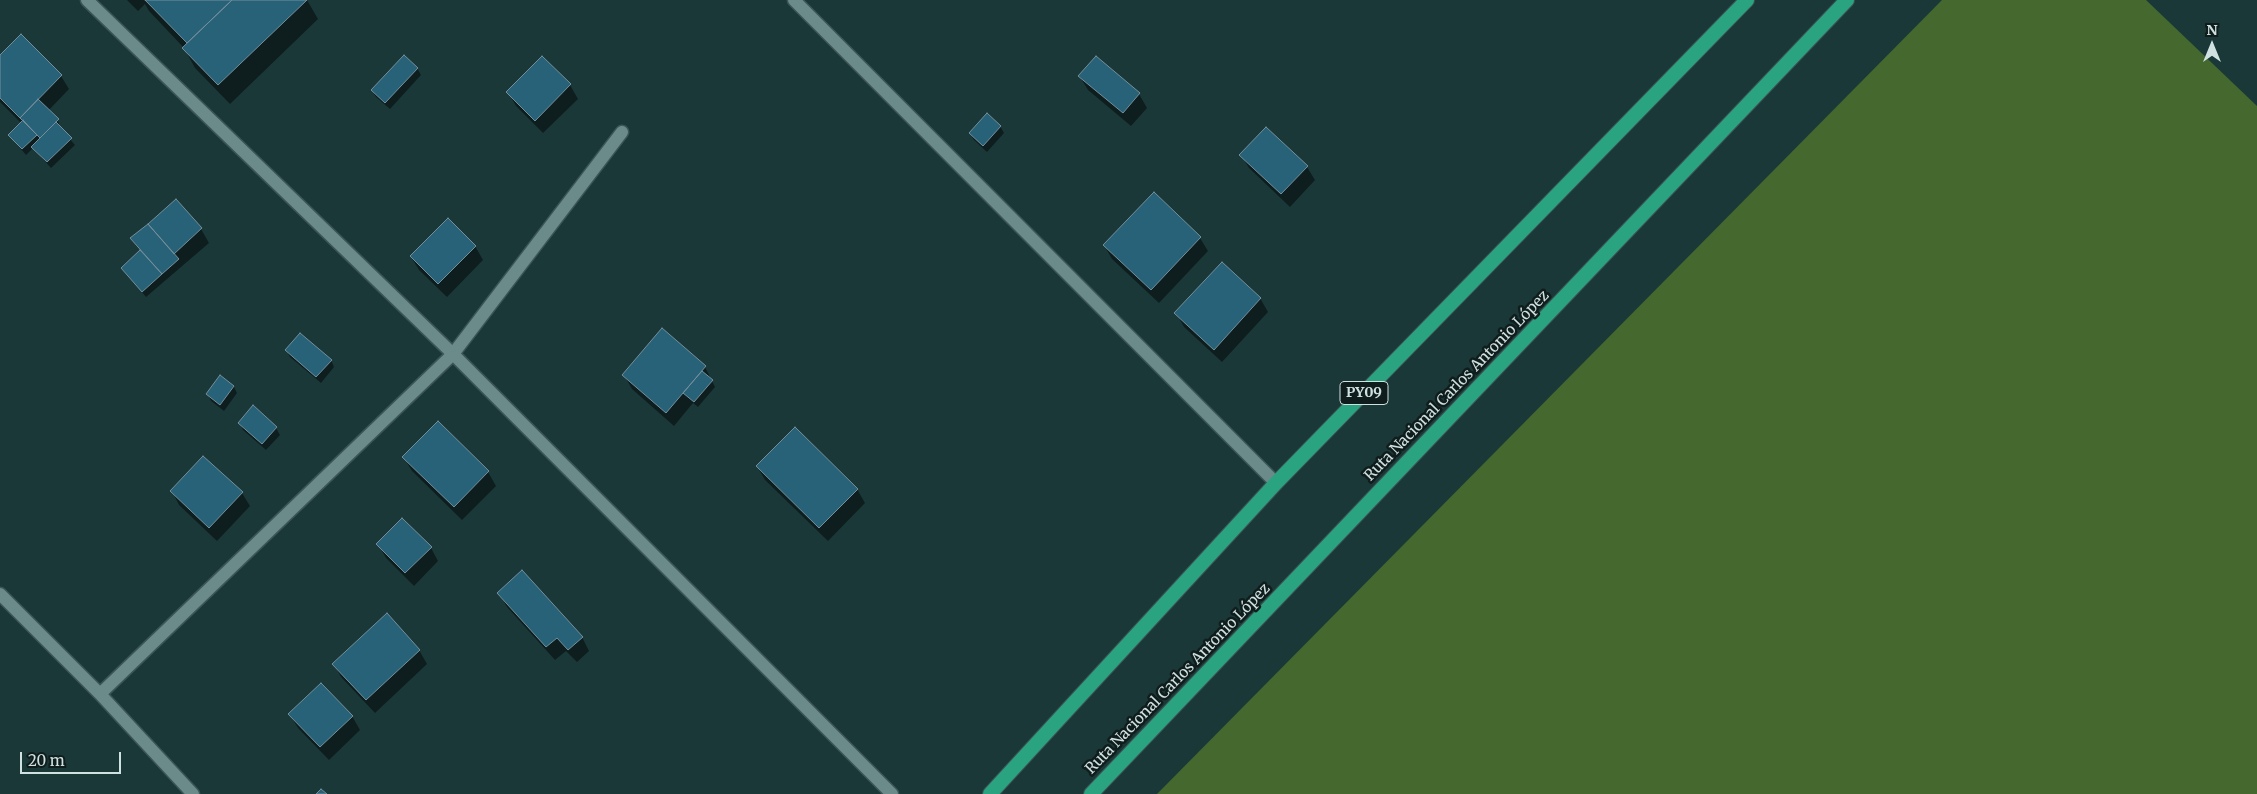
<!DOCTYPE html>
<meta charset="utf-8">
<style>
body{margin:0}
#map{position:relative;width:2257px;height:794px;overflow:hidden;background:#1b3839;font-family:Merriweather,serif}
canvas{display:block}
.north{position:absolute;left:2187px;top:20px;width:50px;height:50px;-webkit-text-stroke:4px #101d1d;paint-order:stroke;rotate:0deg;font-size:14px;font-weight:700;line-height:20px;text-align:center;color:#d0e1e1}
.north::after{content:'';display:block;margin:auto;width:18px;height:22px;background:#d0e1e1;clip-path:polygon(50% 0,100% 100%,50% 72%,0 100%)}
.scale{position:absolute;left:20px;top:752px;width:101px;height:22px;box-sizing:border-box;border:2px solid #d0e1e1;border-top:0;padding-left:6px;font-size:15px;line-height:18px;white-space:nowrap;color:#d0e1e1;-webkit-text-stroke:4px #101d1d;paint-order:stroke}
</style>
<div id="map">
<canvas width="2257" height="794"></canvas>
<div class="north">N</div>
<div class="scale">20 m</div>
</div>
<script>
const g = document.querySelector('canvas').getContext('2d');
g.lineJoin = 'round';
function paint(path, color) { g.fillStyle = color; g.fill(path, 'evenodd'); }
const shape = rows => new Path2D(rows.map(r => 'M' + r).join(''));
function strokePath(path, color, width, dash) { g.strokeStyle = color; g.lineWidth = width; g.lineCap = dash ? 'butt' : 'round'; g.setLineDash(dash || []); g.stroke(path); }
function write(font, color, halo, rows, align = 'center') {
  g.font = font + ' Merriweather,serif'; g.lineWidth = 5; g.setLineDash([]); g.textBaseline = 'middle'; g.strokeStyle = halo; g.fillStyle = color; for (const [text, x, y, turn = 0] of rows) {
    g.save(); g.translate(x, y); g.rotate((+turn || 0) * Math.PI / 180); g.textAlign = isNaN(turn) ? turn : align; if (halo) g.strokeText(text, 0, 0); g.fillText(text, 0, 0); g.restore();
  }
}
paint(shape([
 [1942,0,2146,0,2257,106,2257,794,1157,794]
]), '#44682e');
paint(shape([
 [127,0,307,0,318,19,230,104,195,68,184,48,149,11,145,4,138,11],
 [0,56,61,76,69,89,48,111,58,120,60,128,75,145,51,168,33,148,26,155,9,135,21,123,0,102],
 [1096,58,1139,94,1147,108,1131,126,1088,90,1080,77],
 [417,68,421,75,390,109,376,97,372,91],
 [570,85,578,99,543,133,516,106,508,92],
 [1000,126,1004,133,987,152,974,140,970,134],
 [1241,155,1307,167,1315,180,1290,207,1249,168],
 [175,201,201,229,209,243,146,297,122,268,141,251,132,239],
 [1200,238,1208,251,1159,303,1112,259,1104,245],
 [475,246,483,260,447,297,419,270,411,257],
 [1260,298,1268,312,1222,362,1184,327,1176,313],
 [286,350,331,360,334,367,321,383,290,357],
 [705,367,715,387,698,407,693,403,674,426,632,389,624,375],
 [220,377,234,387,237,393,224,411,211,401,208,394],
 [253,407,276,428,280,435,266,450,243,430,240,423],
 [438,423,488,472,496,486,462,520,412,471,404,458],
 [757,466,857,489,865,503,828,541,765,480],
 [172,491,242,493,250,506,217,541,179,505],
 [378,544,431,548,438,561,414,586,386,558],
 [499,593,582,637,589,651,577,662,566,651,555,660,507,607],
 [419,650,427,664,375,713,341,677,334,664],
 [290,715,352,716,360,730,329,760,298,728]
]), '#0007');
const building = shape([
 [145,0,232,0,187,43,145,0],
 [232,0,307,0,218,85,182,48,232,0],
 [21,34,62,75,20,118,0,98,0,55,21,34],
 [404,55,418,68,385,103,371,90,404,55],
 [542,56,571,84,535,121,506,92,542,56],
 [1096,56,1140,93,1123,113,1078,76,1096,56],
 [38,99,59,119,40,138,20,118,38,99],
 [987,113,1001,126,983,146,969,133,987,113],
 [23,120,37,135,22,149,8,135,23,120],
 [56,122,72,138,47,162,31,147,56,122],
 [1266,127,1308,166,1281,194,1239,155,1266,127],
 [1154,192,1201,237,1151,290,1103,245,1154,192],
 [176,199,202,228,174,254,148,224,176,199],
 [448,218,476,246,438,284,410,256,448,218],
 [148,224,179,259,162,274,130,238,148,224],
 [140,250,162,274,142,292,121,268,140,250],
 [1222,262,1261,298,1214,350,1174,313,1222,262],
 [662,328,706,366,666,413,622,375,662,328],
 [300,333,332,360,316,377,285,350,300,333],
 [702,371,713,380,694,402,683,393,702,371],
 [220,375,234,386,220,405,206,394,220,375],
 [253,405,277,427,262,444,238,423,253,405],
 [438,421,489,471,454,507,402,457,438,421],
 [795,427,858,489,819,528,756,466,795,427],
 [203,456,243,492,209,528,170,491,203,456],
 [402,518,432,547,405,573,376,544,402,518],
 [522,570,583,637,568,650,557,638,546,647,497,593,522,570],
 [387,613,420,650,366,700,332,664,387,613],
 [321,683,353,716,320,747,288,714,321,683],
 [321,789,327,794,316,794,321,789]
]);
paint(building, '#286279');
strokePath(building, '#748f9b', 1);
const minor = shape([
 [87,0,453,354,892,794],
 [794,0,1276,483],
 [0,594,100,694,193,794],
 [100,694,453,354,622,132]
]);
const trunk = shape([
 [990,794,1276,483,1747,0],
 [1091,794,1847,0]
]);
strokePath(minor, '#3c5556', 15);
strokePath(trunk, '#3c5556', 16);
strokePath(minor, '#6b8b8b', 12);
strokePath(trunk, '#2aa480', 14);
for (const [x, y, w] of [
 [1364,393,48]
]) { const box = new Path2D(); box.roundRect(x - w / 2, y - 11.5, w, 23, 4); g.fillStyle = '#101d1d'; g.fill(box); strokePath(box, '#d0e1e1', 1); }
write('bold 14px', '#d0e1e1', null, [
 ["PY09",1364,393]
]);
write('15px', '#d0e1e1', '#101d1d', [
 ["Ruta Nacional Carlos Antonio López",1457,386,-46],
 ["Ruta Nacional Carlos Antonio López",1178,679,-46]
]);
</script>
